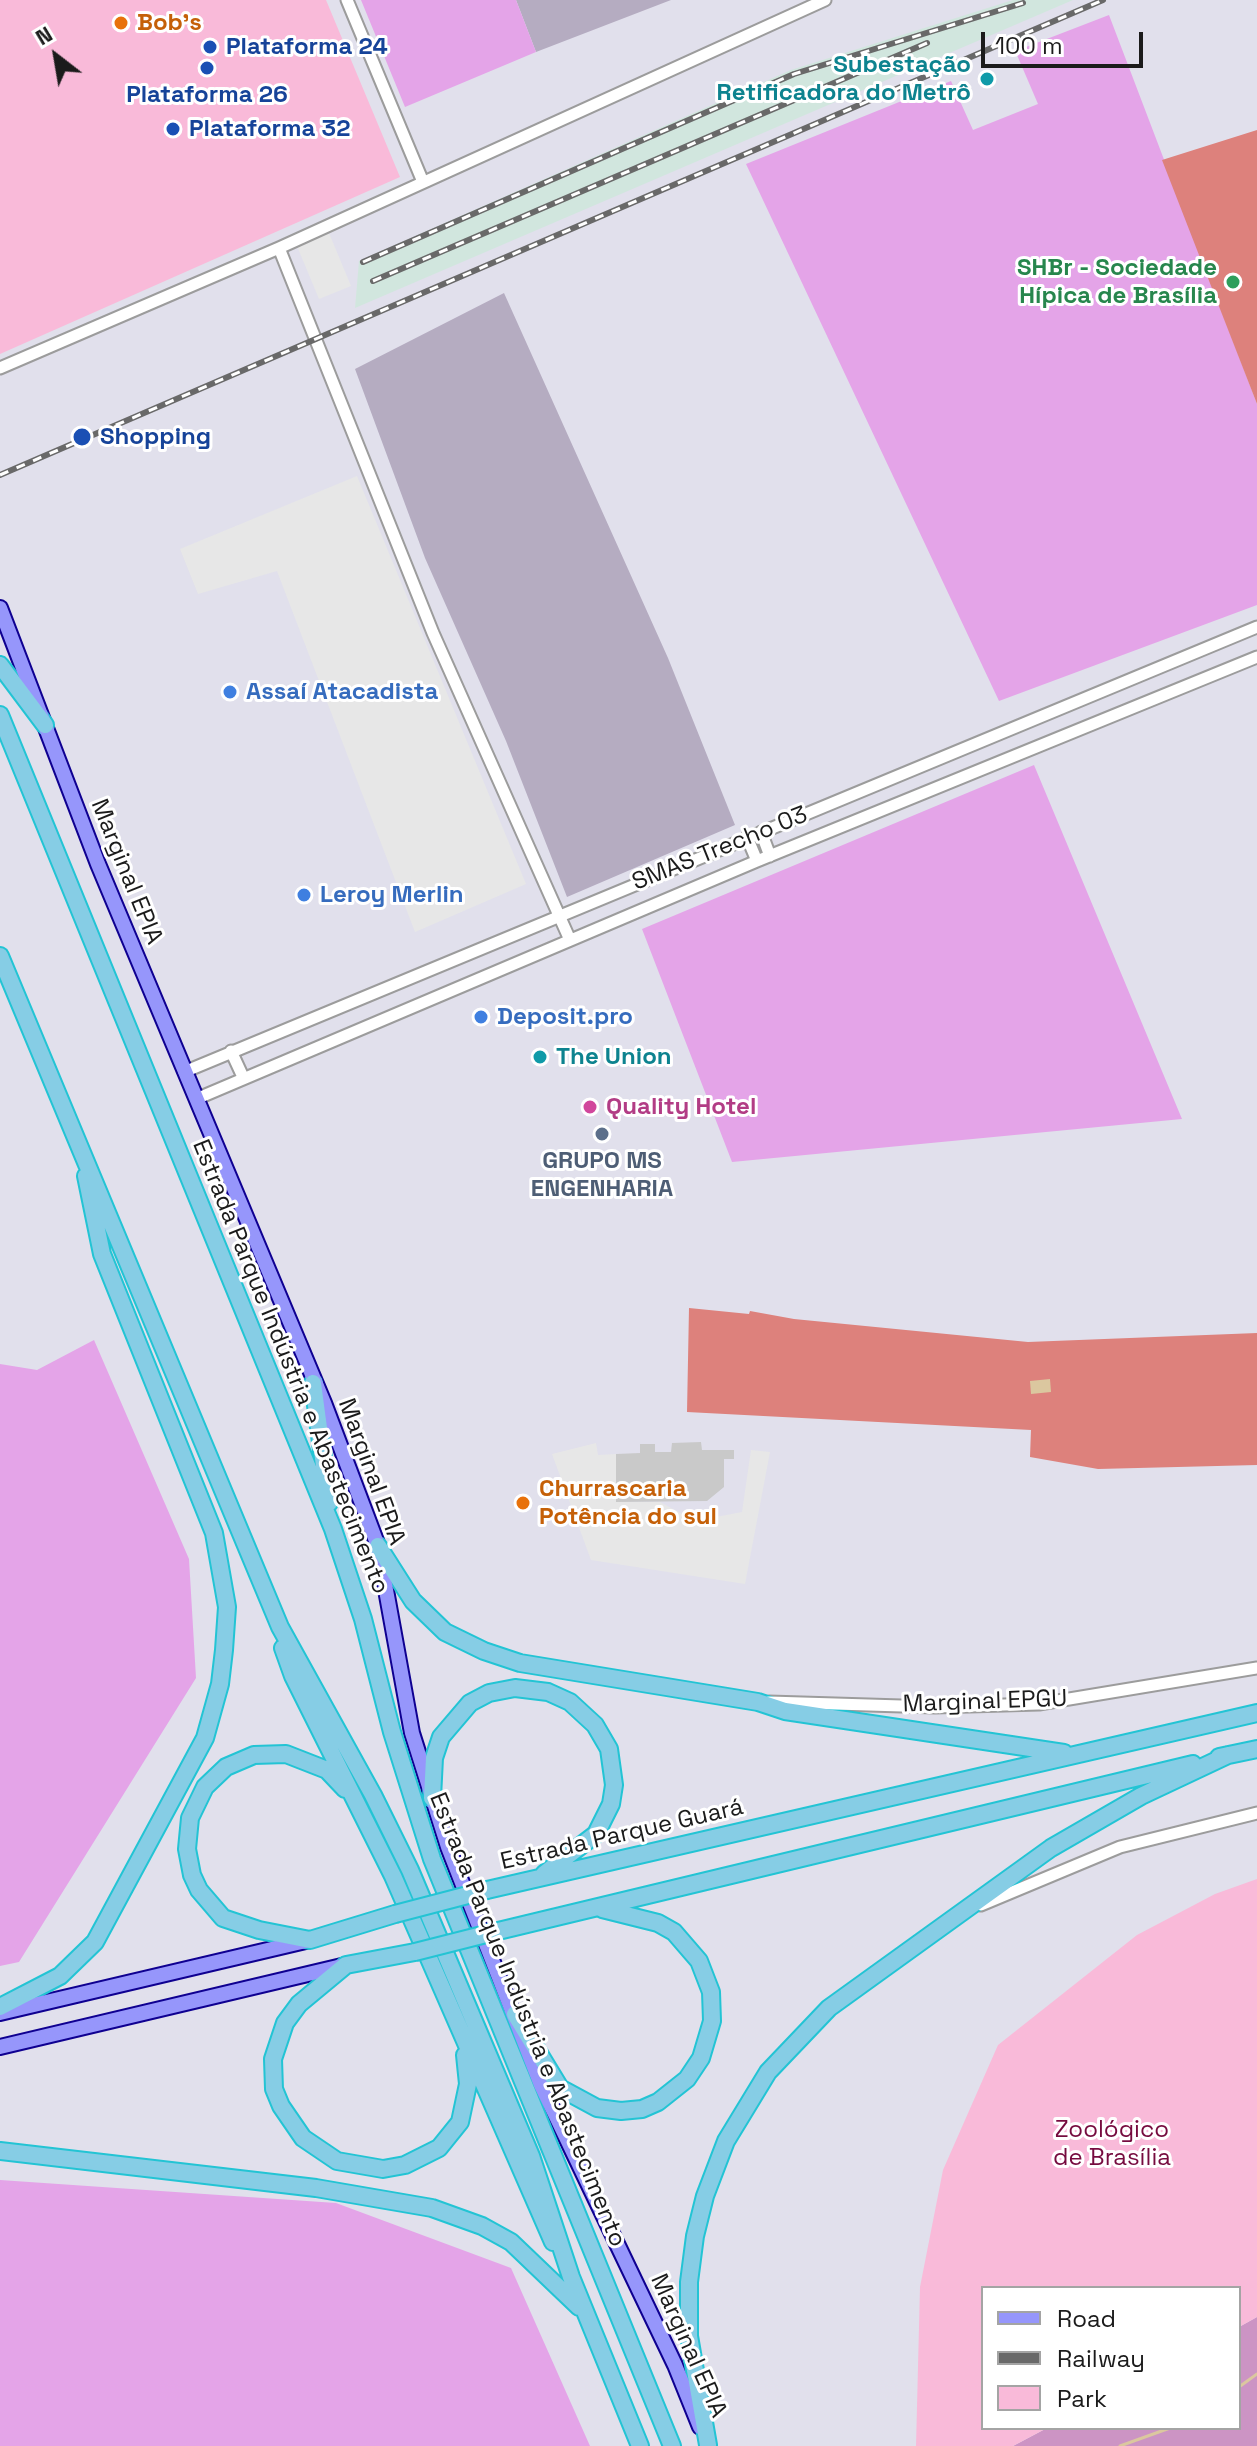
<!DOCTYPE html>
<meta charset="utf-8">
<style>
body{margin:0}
#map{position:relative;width:1257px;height:2446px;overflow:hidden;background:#e1e0ec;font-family:"Space Grotesk",sans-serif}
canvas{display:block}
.legend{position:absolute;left:981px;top:2286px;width:260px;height:144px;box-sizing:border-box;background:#fff;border:2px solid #a4a4a4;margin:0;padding:10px 14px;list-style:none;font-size:24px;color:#1b1b1b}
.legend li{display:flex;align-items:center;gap:16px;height:40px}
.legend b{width:40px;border:2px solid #a4a4a4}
.north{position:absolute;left:16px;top:16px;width:80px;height:80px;-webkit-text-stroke:6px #fff;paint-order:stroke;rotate:329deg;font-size:22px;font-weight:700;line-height:32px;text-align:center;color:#1b1b1b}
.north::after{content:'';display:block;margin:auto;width:28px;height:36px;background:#1b1b1b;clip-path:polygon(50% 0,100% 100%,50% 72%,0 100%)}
.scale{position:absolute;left:981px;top:32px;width:162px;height:36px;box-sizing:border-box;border:4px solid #1b1b1b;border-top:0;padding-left:10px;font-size:24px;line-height:28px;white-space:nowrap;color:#1b1b1b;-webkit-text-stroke:6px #fff;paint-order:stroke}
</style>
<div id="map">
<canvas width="1257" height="2446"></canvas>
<ul class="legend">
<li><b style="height:10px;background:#9696fb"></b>Road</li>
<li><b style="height:10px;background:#696969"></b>Railway</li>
<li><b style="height:22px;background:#f9bad9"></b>Park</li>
</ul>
<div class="north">N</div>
<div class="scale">100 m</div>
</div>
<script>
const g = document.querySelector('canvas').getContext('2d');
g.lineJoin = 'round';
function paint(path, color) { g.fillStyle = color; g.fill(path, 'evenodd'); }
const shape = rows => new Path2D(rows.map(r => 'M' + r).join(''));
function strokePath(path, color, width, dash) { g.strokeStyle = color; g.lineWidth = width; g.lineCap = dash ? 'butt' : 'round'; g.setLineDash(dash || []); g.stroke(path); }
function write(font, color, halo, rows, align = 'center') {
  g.font = font + ' "Space Grotesk",sans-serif'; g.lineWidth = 6; g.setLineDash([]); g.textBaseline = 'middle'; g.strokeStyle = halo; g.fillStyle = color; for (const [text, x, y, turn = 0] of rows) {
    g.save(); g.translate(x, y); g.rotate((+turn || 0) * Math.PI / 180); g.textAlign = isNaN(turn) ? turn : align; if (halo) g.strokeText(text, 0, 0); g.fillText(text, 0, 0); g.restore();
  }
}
paint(shape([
 [1013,0,1073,0,355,308,359,261,791,70]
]), '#d1e6de');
paint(shape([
 [701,1442,702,1450,734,1450,734,1459,724,1459,724,1487,707,1501,616,1502,616,1454,640,1453,640,1444,655,1444,655,1452,671,1452,672,1443]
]), '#c9c9c9');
paint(shape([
 [516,0,671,0,536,52],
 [504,293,668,658,735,825,567,897,506,741,425,558,355,369]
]), '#b5acc1');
paint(shape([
 [361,0,516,0,536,52,405,107],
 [1109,15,1257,404,1257,605,999,701,746,164,951,81,973,130,1038,104,1017,55,1026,47],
 [1034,765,1182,1119,732,1162,642,929],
 [94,1340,189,1559,196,1678,19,1962,0,1966,0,1364,37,1370],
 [0,2180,336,2203,511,2268,590,2446,0,2446]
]), '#e4a4e8');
paint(shape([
 [1257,2317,1257,2446,1013,2446,1047,2428,1239,2428,1239,2327]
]), '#cc94c4');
paint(shape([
 [0,0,326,0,400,177,0,354],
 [1257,1879,1257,2317,1239,2327,1239,2288,983,2288,983,2428,1047,2428,1013,2446,916,2446,920,2287,943,2170,998,2045,1137,1935,1215,1894]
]), '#f9bad9');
paint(shape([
 [1257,130,1257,404,1162,160],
 [689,1308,749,1314,750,1311,794,1319,1028,1342,1257,1333,1257,1465,1098,1469,1030,1457,1031,1430,687,1412]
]), '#dd817c');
paint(shape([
 [329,233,351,286,319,299,297,246],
 [357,476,526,884,415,932,277,571,198,594,180,549],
 [596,1443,598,1455,616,1454,616,1502,660,1502,695,1521,742,1512,751,1450,770,1452,745,1584,591,1560,552,1454]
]), '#e7e7e7');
paint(shape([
 [1050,1379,1051,1392,1031,1394,1030,1381]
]), '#dbc79f');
strokePath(shape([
 [1239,2387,1257,2374],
 [1120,2446,1170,2428]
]), '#dbc79f', 3);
const minor = shape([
 [347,0,423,182],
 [279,248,433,633,570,940],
 [0,368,279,248,825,0],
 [761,832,770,856],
 [747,837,757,861],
 [231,1051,243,1077],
 [184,1072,1257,627],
 [196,1099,757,861,1257,657],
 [769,1702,935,1707,1039,1704,1257,1668],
 [981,1905,1120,1847,1257,1813]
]);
const major = shape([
 [0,608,98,864,324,1403,378,1546,412,1733,448,1847,541,2085,675,2365,700,2427],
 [0,2013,310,1940],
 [0,2047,346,1965]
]);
const highway = shape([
 [0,665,45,725],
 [0,715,333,1529,363,1619,392,1732,432,1859,672,2446],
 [0,956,280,1627,373,1795,410,1870,531,2156,571,2277,640,2446],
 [313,1383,329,1503],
 [378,1546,413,1601,445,1632,484,1651,520,1663,758,1702,785,1711,1064,1753],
 [283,1648,293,1676,393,1876,553,2242],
 [1219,1757,1257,1749],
 [345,1789,327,1770,286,1754,254,1755,226,1767,205,1787,190,1818,187,1849,192,1875,199,1890,223,1918,259,1930,310,1940,395,1914],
 [432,1798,434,1758,441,1737,470,1703,489,1693,515,1688,548,1692,570,1702,595,1725,609,1749,614,1785,611,1804,596,1834,544,1874],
 [487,1890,1257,1713],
 [494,1932,1193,1764],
 [415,1952,346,1965,299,2004,285,2023,273,2059,274,2089,281,2106,303,2138,337,2161,383,2169,405,2165,439,2148,460,2122,468,2084,465,2055],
 [0,2007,60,1976,95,1942,205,1738,220,1684,224,1650,227,1607,214,1533,102,1254,86,1176],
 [515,2014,560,2088,597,2108,621,2111,642,2109,658,2102,687,2079,701,2058,712,2021,711,1992,699,1961,674,1932,658,1923,602,1909],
 [0,2151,316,2188,432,2208,482,2226,511,2242,579,2307],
 [708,2445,689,2336,689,2282,695,2236,705,2196,726,2141,768,2072,829,2008,1051,1848,1141,1796,1228,1755]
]);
strokePath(minor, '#9c9c9c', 15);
strokePath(major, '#0f0091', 18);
strokePath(highway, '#23c4d4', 20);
strokePath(minor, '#fff', 11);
strokePath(major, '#9696fb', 14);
strokePath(highway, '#86cde5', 16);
const rail = shape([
 [363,262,794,74,1023,3],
 [373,281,927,43],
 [0,475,1103,0]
]);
strokePath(rail, '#696969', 6);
strokePath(rail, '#fff', 3, [9]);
const highwayBridge = shape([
 [395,1914,487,1890],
 [415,1952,494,1932]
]);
strokePath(highwayBridge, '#23c4d4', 20, []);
strokePath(highwayBridge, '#86cde5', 16);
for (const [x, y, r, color] of [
 [121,23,8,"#e8710a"],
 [210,47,8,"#1a4fb4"],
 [207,68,8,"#1a4fb4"],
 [987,79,8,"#0f9aa8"],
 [173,129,8,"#1a4fb4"],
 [1233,282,8,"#2e9e5b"],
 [82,437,10,"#1a4fb4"],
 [230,692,8,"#3f7fe0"],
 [304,895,8,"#3f7fe0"],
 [481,1017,8,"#3f7fe0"],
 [540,1057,8,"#0f9aa8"],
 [590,1107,8,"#d1479c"],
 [602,1134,8,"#5c6f8a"],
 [523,1503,8,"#e8710a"]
]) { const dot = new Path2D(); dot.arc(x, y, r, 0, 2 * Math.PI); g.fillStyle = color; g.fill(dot); strokePath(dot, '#fff', 3); }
write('bold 24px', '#c56008', '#fff', [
 ["Bob's",137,23],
 ["Churrascaria",539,1489],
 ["Potência do sul",539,1517]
], 'left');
write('bold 24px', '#164399', '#fff', [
 ["Plataforma 24",226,47],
 ["Plataforma 26",207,95,"center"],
 ["Plataforma 32",189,129],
 ["Shopping",100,437]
], 'left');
write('bold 24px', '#0d838f', '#fff', [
 ["Subestação",971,65],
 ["Retificadora do Metrô",971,93],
 ["The Union",556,1057,"left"]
], 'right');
write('bold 24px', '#27864d', '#fff', [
 ["SHBr - Sociedade",1217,268],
 ["Hípica de Brasília",1217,296]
], 'right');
write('bold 24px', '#366cbe', '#fff', [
 ["Assaí Atacadista",246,692],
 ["Leroy Merlin",320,895],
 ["Deposit.pro",497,1017]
], 'left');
write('24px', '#1b1b1b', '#fff', [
 ["SMAS Trecho 03",720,849,-22],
 ["Marginal EPIA",126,872,68],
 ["Estrada Parque Indústria e Abastecimento",290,1367,68],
 ["Marginal EPIA",371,1472,70],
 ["Marginal EPGU",985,1702,-2],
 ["Estrada Parque Guará",622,1835,-13],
 ["Estrada Parque Indústria e Abastecimento",527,2020,68],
 ["Marginal EPIA",688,2346,66]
]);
write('bold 24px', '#b23c85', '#fff', [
 ["Quality Hotel",606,1107]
], 'left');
write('bold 24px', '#4e5e75', '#fff', [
 ["GRUPO MS",602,1161],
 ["ENGENHARIA",602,1189]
]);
write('24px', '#760b3f', '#fff', [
 ["Zoológico",1112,2130],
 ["de Brasília",1112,2158]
]);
</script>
